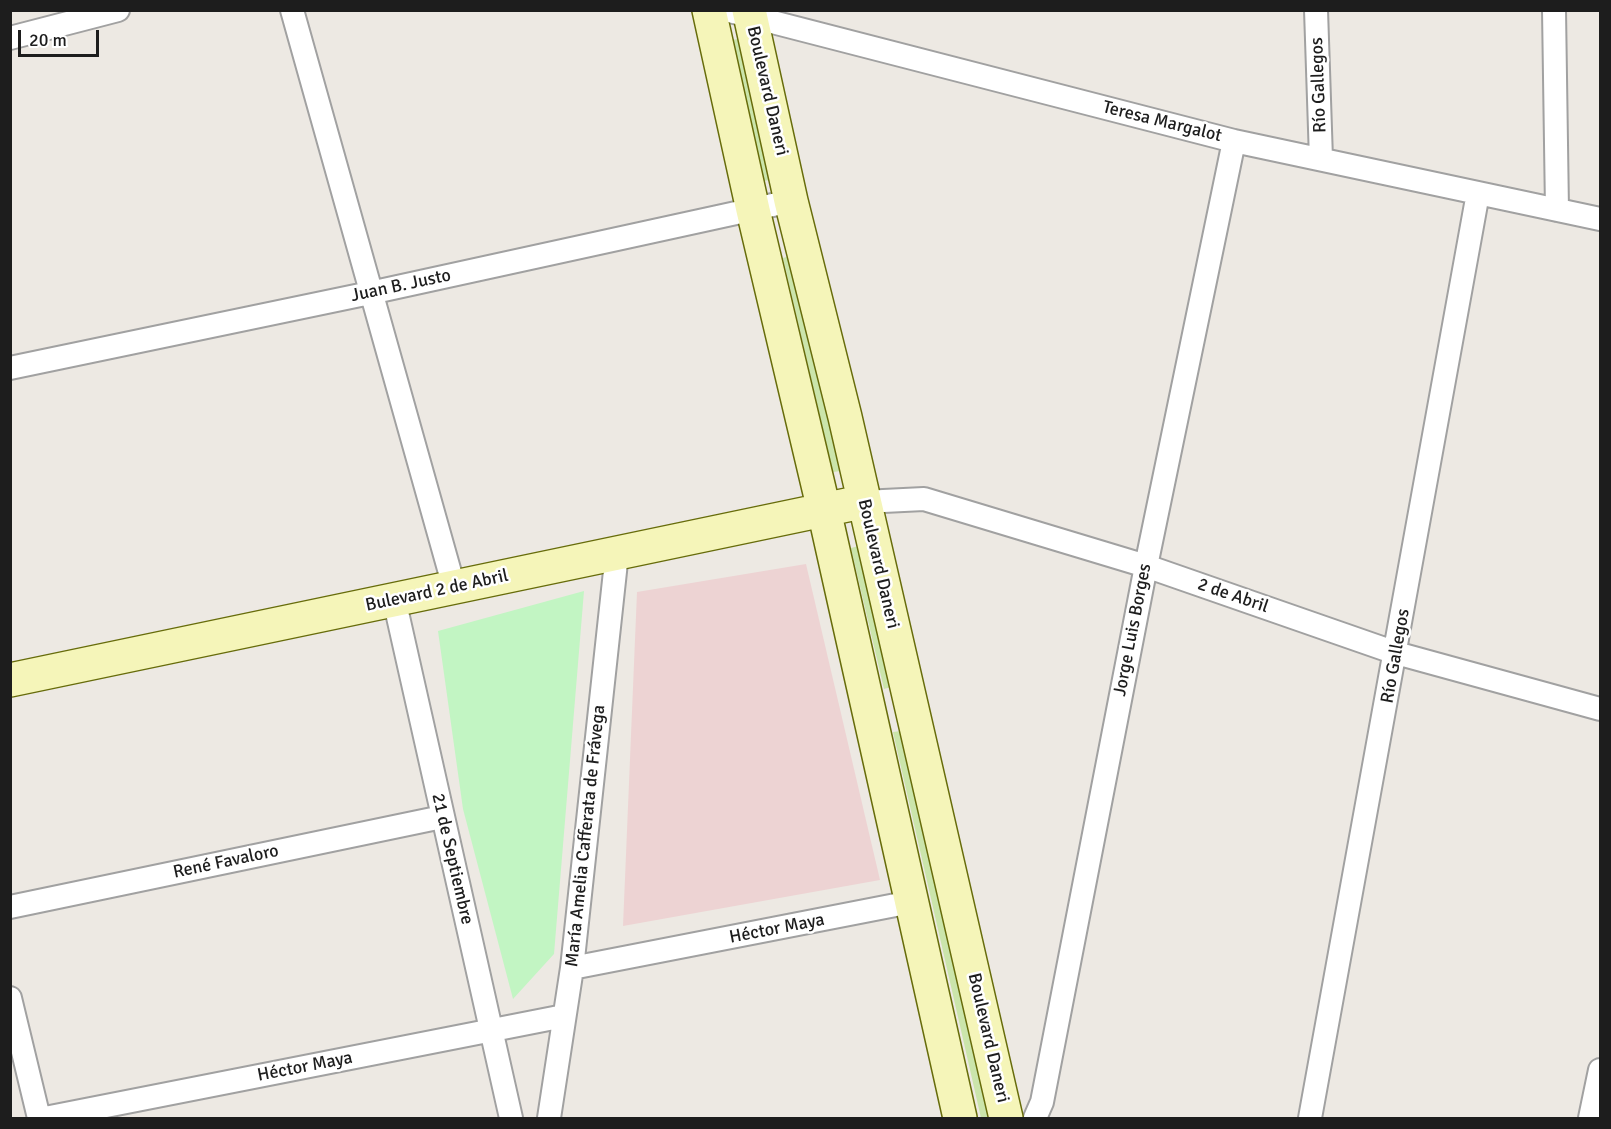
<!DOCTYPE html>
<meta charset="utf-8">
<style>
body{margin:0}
#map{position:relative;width:1611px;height:1129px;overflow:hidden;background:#ede9e3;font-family:Signika,sans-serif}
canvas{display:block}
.frame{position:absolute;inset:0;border:12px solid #1d1d1d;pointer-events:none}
.scale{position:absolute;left:18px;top:30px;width:81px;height:27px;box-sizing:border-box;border:3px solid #1d1d1d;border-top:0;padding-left:8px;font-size:18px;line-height:21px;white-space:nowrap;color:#1d1d1d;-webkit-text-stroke:4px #fff;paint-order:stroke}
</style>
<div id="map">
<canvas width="1611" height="1129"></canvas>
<div class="frame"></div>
<div class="scale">20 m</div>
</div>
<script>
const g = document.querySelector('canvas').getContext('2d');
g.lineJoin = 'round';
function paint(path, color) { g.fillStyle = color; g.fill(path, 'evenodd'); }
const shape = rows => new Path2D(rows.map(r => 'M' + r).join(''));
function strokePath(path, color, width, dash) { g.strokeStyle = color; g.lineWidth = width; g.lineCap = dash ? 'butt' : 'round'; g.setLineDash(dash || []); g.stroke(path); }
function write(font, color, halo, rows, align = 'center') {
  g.font = font + ' Signika,sans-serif'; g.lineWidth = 5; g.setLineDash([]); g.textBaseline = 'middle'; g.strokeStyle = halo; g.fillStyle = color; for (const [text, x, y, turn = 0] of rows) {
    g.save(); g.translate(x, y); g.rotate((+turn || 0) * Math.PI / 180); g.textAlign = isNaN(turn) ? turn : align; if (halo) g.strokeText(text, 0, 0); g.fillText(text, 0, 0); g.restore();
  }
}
paint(shape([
 [806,564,880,880,623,926,637,592]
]), '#edd3d3');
paint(shape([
 [738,39,771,180,763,181,731,40],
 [790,256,841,471,833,472,783,258],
 [859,546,891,687,884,689,851,548],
 [901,731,989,1118,981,1118,893,732]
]), '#cbe5ab');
paint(shape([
 [584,591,554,954,513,999,463,809,438,631]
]), '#c2f5c3');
const street = shape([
 [292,10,454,587],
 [726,10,1234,141,1600,219],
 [1316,10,1321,159],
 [1554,10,1557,210],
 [10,38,118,10],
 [10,368,370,293,791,201],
 [863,502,924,499,1146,566,1396,653,1600,709],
 [394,599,511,1118],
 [10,907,442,817],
 [572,968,911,902],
 [10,998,39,1118],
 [45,1118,564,1016],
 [549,1118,572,968,617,553],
 [1035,1118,1042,1102,1146,566,1234,141],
 [1310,1118,1478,193],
 [1590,1118,1600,1070]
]);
const secondary = shape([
 [709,10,753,210,824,510,960,1118],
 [749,10,791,201,845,417,1006,1118],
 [10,680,847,505]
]);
strokePath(street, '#a1a1a1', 26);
strokePath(secondary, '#676c0b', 36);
strokePath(street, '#fff', 22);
strokePath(secondary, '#f5f5b9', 33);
write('18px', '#1d1d1d', '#fff', [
 ["Río Gallegos",1319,85,-92],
 ["Boulevard Daneri",767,91,77],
 ["Teresa Margalot",1162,122,14],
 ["Juan B. Justo",401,286,-12],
 ["Boulevard Daneri",878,564,77],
 ["Bulevard 2 de Abril",437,591,-12],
 ["2 de Abril",1233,596,19],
 ["Jorge Luis Borges",1133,630,-79],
 ["Río Gallegos",1396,656,-80],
 ["María Amelia Cafferata de Frávega",586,836,-84],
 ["21 de Septiembre",452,859,77],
 ["René Favaloro",226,862,-12],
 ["Héctor Maya",777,929,-11],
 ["Boulevard Daneri",988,1038,77],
 ["Héctor Maya",305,1067,-11]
]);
</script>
